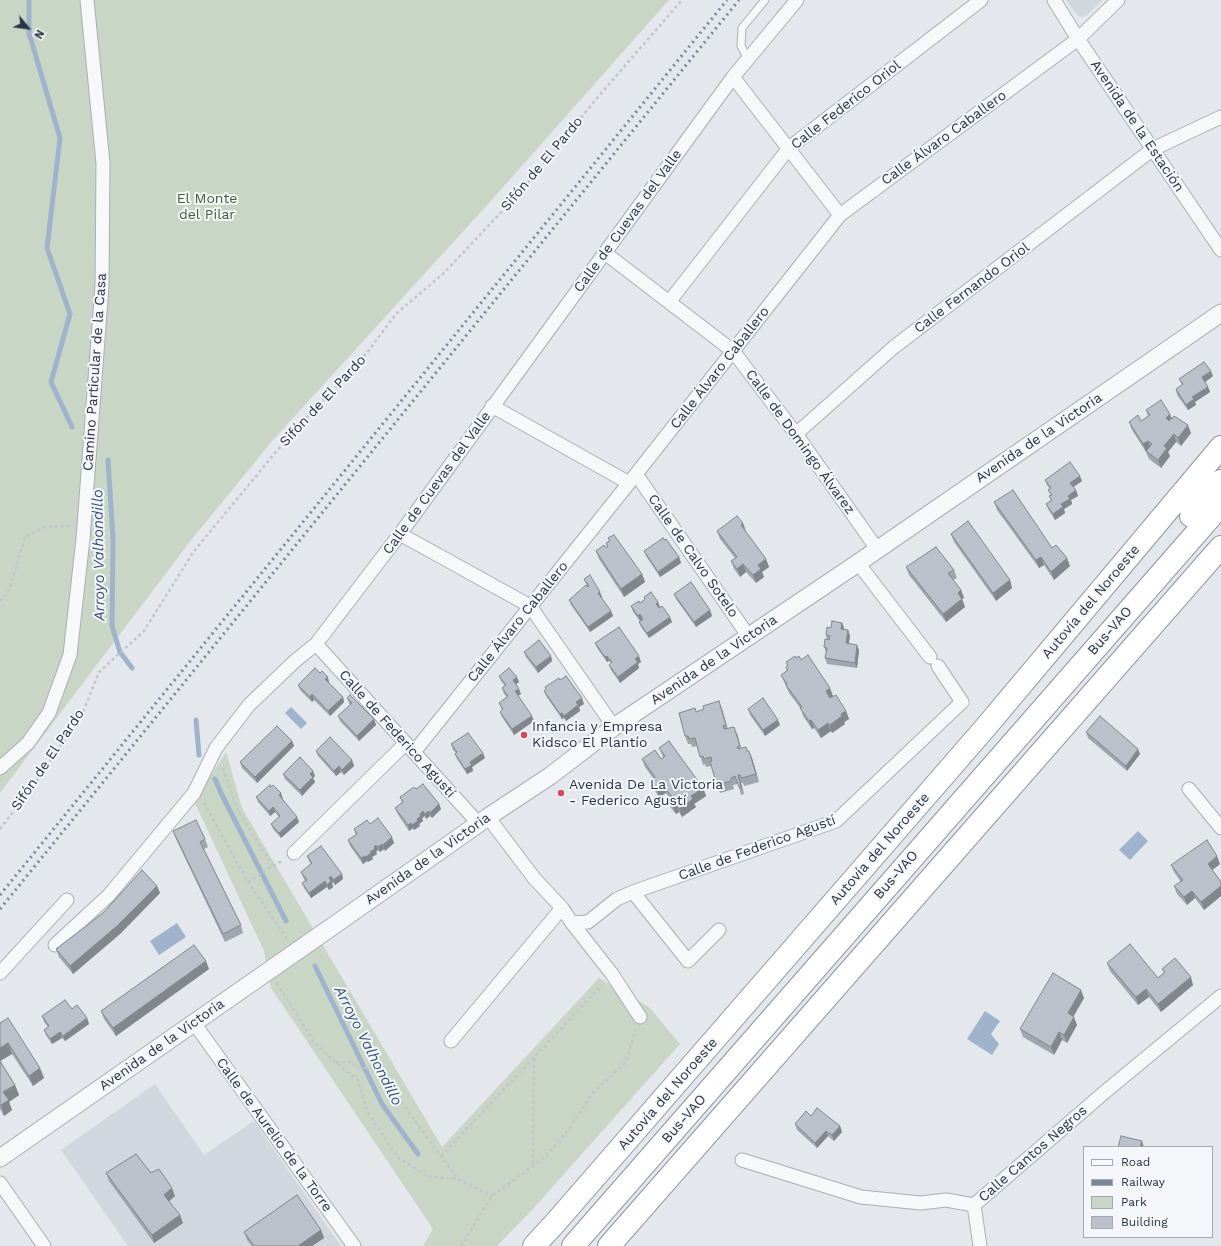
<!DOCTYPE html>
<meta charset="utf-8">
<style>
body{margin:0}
#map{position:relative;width:1221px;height:1246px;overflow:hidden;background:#e4e7ec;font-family:"Work Sans",sans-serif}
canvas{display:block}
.legend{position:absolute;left:1083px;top:1146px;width:130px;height:92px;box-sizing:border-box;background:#f4f6f9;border:1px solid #a4a8b1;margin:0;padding:5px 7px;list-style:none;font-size:12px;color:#2b3445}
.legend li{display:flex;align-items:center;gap:8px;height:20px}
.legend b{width:20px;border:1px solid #a4a8b1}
.north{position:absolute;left:8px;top:8px;width:40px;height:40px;-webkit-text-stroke:3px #f4f6f9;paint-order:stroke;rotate:119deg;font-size:11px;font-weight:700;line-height:16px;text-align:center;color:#2b3445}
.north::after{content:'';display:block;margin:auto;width:14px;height:18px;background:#2b3445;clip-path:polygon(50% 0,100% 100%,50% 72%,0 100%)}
</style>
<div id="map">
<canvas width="1221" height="1246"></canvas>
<ul class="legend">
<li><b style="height:5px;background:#f7f8fa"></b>Road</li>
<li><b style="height:5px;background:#7d8696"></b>Railway</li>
<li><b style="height:11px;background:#c9d6c5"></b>Park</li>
<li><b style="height:11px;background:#bbc0ca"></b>Building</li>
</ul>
<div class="north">N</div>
</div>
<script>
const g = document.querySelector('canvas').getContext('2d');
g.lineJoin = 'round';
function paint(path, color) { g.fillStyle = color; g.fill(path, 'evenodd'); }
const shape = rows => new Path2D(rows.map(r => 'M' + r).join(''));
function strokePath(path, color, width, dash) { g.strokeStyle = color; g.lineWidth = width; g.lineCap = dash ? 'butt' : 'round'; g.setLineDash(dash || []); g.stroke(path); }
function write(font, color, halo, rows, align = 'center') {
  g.font = font + ' "Work Sans",sans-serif'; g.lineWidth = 4; g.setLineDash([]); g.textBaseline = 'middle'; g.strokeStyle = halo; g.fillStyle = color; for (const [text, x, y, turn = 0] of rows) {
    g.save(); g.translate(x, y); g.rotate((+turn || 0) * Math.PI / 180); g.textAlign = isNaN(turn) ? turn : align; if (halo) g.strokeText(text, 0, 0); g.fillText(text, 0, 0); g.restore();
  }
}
paint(shape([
 [1066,0,1103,0,1086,16,1080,17,1077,15],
 [155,1084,204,1155,254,1121,341,1246,128,1246,61,1150]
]), '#d2d6de');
paint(shape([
 [0,0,669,0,489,203,273,440,188,544,0,793],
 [226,752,242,808,442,1147,599,978,649,1007,680,1044,532,1210,497,1246,423,1246,433,1229,271,988,264,951,194,801]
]), '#c9d6c5');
paint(shape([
 [291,707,307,723,301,729,285,713],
 [1138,831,1148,841,1130,860,1119,850],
 [177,923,186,937,159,955,150,941],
 [985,1011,1000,1021,991,1034,999,1044,992,1055,967,1039]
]), '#9fb4cc');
strokePath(shape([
 [29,0,29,33,60,138,47,248,70,314,51,382,72,427],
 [108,460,113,539,112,626,120,652,132,668],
 [196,720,199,755],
 [215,779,222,795,286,921],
 [315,966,382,1104,418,1154]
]), '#9fb4cc', 5);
const service = shape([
 [748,59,741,46,742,28,765,0]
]);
const minor = shape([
 [1054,0,1078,39,1221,250],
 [733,77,840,215],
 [605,253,733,351,796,434,877,549],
 [669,302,789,148,981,0],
 [492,406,629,483],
 [796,434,894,347,1153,149,1221,117],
 [636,474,749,637],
 [400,534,530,606,614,727],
 [858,563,930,657],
 [316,644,479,824],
 [414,752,629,483,840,215,1078,39,1118,0],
 [0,768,28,743,49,713,70,655,83,539,102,286,103,163,87,0],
 [1189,789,1221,828],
 [488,817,534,878,562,908,572,923,612,974,640,1017],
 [294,853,406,743],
 [633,892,688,961,719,930],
 [572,923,588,922,617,899,633,892,836,821,962,702,938,666],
 [55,945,109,895,194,793,216,748,249,705,295,661,316,644,400,534,733,77,797,0],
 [0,973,67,900],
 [194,1023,354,1246],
 [451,1041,562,908],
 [742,1160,861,1197,921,1203,946,1200,974,1205,1106,1091,1221,996],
 [0,1183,44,1246],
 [974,1205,980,1246]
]);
const tertiary = shape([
 [0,1158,333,926,488,817,550,776,614,727,858,563,1221,313]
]);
const motorway = shape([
 [1191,516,1221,481],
 [534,1246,556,1222,985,728,1221,447],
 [573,1246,1221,505],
 [609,1246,1221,547]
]);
strokePath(service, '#a9aeb7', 9);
strokePath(minor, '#a9aeb7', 15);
strokePath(tertiary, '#a9aeb7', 19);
strokePath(motorway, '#8b94a3', 24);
strokePath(shape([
 [0,601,8,593,25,537,45,527,71,526],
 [223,768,238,811,273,866],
 [204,803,248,882,287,939],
 [0,829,38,779,83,712,99,672,144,631,194,551,290,435,342,381,369,350,396,314,444,273,522,190,597,98,682,0],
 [248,882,283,860],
 [277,983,313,1041,336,1063,358,1080,367,1111,397,1157,427,1176,458,1179,492,1196],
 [336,1063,349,1061,358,1067,377,1069,458,1179],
 [441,1156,602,985],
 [533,1164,534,1057],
 [461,1246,492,1196,545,1157,569,1129,592,1094,625,1063,636,1030]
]), '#c2c5cb', 2.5, [3, 3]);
strokePath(service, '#f7f8fa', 7);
strokePath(minor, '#f7f8fa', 13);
strokePath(tertiary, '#f7f8fa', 17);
strokePath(motorway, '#fff', 22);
strokePath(shape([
 [0,895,727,0],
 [0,909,739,0]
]), '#7d8696', 3, [2, 4]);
paint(shape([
 [1213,376,1205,382,1208,387,1210,392,1195,402,1196,405,1188,410,1177,395,1176,389,1182,385,1179,379],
 [1146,410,1172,419,1191,433,1181,446,1176,442,1168,452,1170,456,1161,468,1149,459,1146,452,1132,430,1129,422,1141,421,1148,416],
 [1045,480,1082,481,1073,487,1076,490,1078,496,1071,500,1072,504,1064,509,1065,513,1055,520,1048,509,1046,504,1051,500,1049,496,1051,495,1048,490,1050,489,1047,485],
 [994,502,1052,548,1070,566,1054,580,1044,565,1039,568,997,510],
 [717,531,745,531,766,559,769,567,762,572,764,577,756,583,746,572,740,577,734,569,731,561,735,558,720,539],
 [951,534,1010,580,1012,588,996,601,954,542],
 [608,538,642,574,645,582,624,597,599,559,596,551,606,548,607,547,606,543,609,541],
 [644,551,679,557,681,563,660,577,646,556],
 [906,567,954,570,957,578,953,580,961,590,964,598,962,599,965,607,946,622,909,575],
 [584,579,602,597,601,598,611,611,613,616,590,632,571,605,569,600,588,587,586,584],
 [674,594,710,610,712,616,696,627,676,599],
 [644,597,658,602,660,607,672,622,649,638,641,627,639,622,640,621,633,612,631,606,640,603,645,600],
 [842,623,844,628,844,630,848,630,850,636,848,644,859,650,857,668,827,664,825,658,826,652,824,647,827,640,826,635,831,628],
 [595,643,641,662,638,664,639,668,620,683,611,670,609,665,611,663,609,661,607,662,597,648],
 [524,652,551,656,552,661,538,673,526,657],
 [796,658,801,660,833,696,830,698,846,711,849,719,844,722,845,724,832,733,831,731,821,738,814,728,812,729,803,716,801,709,789,693,781,675,787,671,786,667,787,666,786,662],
 [499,676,519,682,516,684,521,694,518,696,534,721,514,735,502,717,500,712,502,710,499,703,507,697,504,694,502,688,505,686,501,681],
 [560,680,584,704,579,707,580,711,566,721,564,718,562,719,546,696,544,691,546,689,545,687],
 [329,682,329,683,343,697,344,702,330,716,314,700,312,702,300,690,298,685],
 [347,698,374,719,376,725,359,741,340,721,338,716,350,705,349,703],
 [722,709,727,728,737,734,741,749,746,747,748,751,752,758,759,782,744,786,743,783,741,783,744,794,741,795,738,784,733,785,734,789,720,793,711,766,706,767,705,764,703,765,697,746,692,747,691,744,688,744,685,736,696,712],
 [748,709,780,725,765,736,750,715],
 [1086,732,1140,754,1127,771,1088,738],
 [292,741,294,746,257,783,242,768,240,762],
 [451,744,485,758,472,767,473,771,467,774,457,759,455,754,456,753,453,750],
 [659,748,703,788,706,796,694,804,696,807,682,817,679,812,676,814,671,808,668,800,670,799,666,793,659,797,653,788,650,780,653,778,645,767,642,759,661,759,663,757],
 [316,751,352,760,354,766,344,775,341,772,336,776,318,756],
 [283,774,315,776,313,778,315,782,302,796,285,779],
 [416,789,439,804,441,809,432,818,430,816,426,819,425,816,422,818,423,821,419,824,420,826,414,830,413,828,409,831,397,813,395,808,402,802,400,797],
 [256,797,283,799,282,799,299,822,281,838,273,829,271,824,279,817,275,812,270,816,258,802],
 [370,824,394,843,385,851,384,849,380,852,378,850,376,852,377,854,372,857,373,859,368,862,367,861,363,864,350,846,348,840,356,835,354,829],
 [173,831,205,839,208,847,204,849,241,925,243,933,225,942,176,839],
 [307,856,342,874,343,879,335,885,333,882,332,883,333,887,329,890,327,887,311,898,304,888,302,883,305,881,303,877,301,872,311,864,309,861],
 [1220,864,1212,870,1221,882,1221,896,1204,910,1195,898,1187,905,1177,894,1174,886,1181,882,1174,872,1171,865],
 [157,886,160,893,120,934,73,974,59,957,56,949,103,913],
 [1107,963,1158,978,1164,973,1162,969,1193,985,1161,1012,1149,997,1138,1005,1110,971],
 [209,969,116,1036,104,1019,101,1011],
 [1084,998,1073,1016,1077,1025,1067,1043,1062,1040,1054,1055,1023,1037,1020,1029],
 [72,1009,87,1018,89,1024,65,1041,62,1038,52,1044,46,1035,44,1030,48,1027,44,1022,42,1016],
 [0,1023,40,1068,44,1078,33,1086,12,1054,0,1061,15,1085,19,1095,9,1102,12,1110,4,1116,0,1109],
 [811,1116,840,1126,842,1132,834,1141,828,1136,817,1148,797,1130,795,1124],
 [106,1173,151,1173,175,1196,169,1201,183,1223,154,1243,109,1181],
 [321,1230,324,1238,312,1246,252,1246,247,1240,244,1232]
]), '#a1a5ae');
paint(shape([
 [1211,371,1213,376,1204,383,1202,377],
 [1208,387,1210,392,1195,402,1196,405,1188,410,1186,405,1192,397],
 [1170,414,1173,421,1169,426,1166,418],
 [1188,425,1191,433,1181,446,1178,438],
 [1174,434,1176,442,1168,452,1170,456,1161,468,1158,460,1164,446],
 [1148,441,1151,449,1146,451,1146,452,1143,444],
 [1080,476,1082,481,1072,488,1070,483],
 [1076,490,1078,496,1071,500,1072,504,1064,509,1065,513,1055,520,1053,514,1068,496],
 [743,523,746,531,741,525],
 [679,557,681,563,660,577,658,572],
 [1041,557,1044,565,1039,568,1036,560],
 [1067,558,1070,566,1054,580,1051,572],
 [766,559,769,567,762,572,764,577,756,583,753,575,758,565],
 [743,564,746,572,740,577,737,569],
 [642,574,645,582,624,597,621,589],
 [1010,580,1012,588,996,601,993,593],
 [961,590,964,598,962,599,965,607,946,622,943,614,958,593],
 [600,592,602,597,600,599,598,593],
 [658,602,660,608,658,609,656,604],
 [710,610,712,616,696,627,694,622],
 [611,611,613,616,590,632,588,627],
 [640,614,642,620,640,621,638,616],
 [670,617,672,622,649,638,647,633],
 [842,623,844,628,843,635,841,629],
 [848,630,850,636,848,649,846,643],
 [857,645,859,650,857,668,855,663],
 [551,656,552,661,538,673,536,667],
 [607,656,609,661,607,662,605,657],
 [639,656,641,662,638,664,639,668,620,683,618,677,635,659],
 [328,677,329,682,327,684,325,679],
 [517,677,519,682,515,685,513,680],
 [830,688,833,696,828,699,826,691],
 [519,689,521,694,517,696,515,691],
 [312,694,314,700,312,702,310,697],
 [343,697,344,702,330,716,328,711],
 [582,698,584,704,579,707,580,711,566,721,564,716,576,702],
 [719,701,722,709,729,733,726,725],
 [846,711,849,719,844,722,845,724,832,733,830,725,841,714],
 [562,713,564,718,562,719,560,714],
 [532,716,534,721,514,735,512,729],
 [374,719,376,725,359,741,357,736],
 [778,720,780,725,765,736,763,730],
 [811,720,814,728,812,729,809,721],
 [828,723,831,731,821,738,818,730],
 [734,727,737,734,743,754,740,746],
 [292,741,294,746,257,783,255,777],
 [1138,749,1140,754,1127,771,1126,766],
 [749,751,752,758,759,782,756,774],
 [483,753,485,758,472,767,473,771,467,774,465,769,470,762],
 [352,760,354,766,344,775,342,770],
 [339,766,341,772,336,776,334,771],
 [313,771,315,776,313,778,315,782,302,796,300,790,310,774],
 [738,775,741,783,744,794,741,787],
 [663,785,666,793,659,797,657,789],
 [703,788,706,796,694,804,696,807,682,817,679,809,691,796],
 [281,793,283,799,280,801,279,795],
 [439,804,441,809,432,818,430,813],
 [676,804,679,812,676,814,673,807],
 [273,807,275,812,270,816,269,811],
 [423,811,425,816,422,818,423,821,419,824,420,826,414,830,412,825,417,819,420,814],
 [429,811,430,816,426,819,425,814],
 [297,817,299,822,281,838,279,833],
 [411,823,413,828,409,831,408,825],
 [392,837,394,843,385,851,383,845],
 [382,844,384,849,380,852,378,847],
 [376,845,378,850,376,852,377,854,372,857,373,859,368,862,366,857,374,847],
 [366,856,367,861,363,864,361,858],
 [1217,856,1220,864,1210,872,1208,864],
 [342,874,343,879,335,885,333,880],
 [331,876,333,882,332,883,333,887,329,890,327,885,329,878],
 [325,881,327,887,311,898,309,893],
 [157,886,160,893,120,934,73,974,70,966],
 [1221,886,1221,896,1204,910,1201,902],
 [1192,891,1195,898,1187,905,1184,897],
 [206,961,209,969,116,1036,113,1028],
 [1191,977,1193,985,1161,1012,1158,1004],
 [1146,989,1149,997,1138,1005,1136,997],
 [1081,990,1084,998,1071,1021,1068,1013],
 [1074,1017,1077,1025,1067,1043,1064,1035],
 [87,1018,89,1024,65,1041,63,1036],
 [60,1032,62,1038,52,1044,50,1039],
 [1059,1032,1062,1040,1054,1055,1051,1047],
 [8,1043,12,1054,0,1061,0,1048],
 [40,1068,44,1078,33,1086,29,1076],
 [15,1085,19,1095,9,1102,12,1110,4,1116,1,1105,3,1092],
 [840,1126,842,1132,834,1141,832,1135],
 [826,1131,828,1136,817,1148,815,1143],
 [1142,1141,1144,1147,1140,1147],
 [172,1188,175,1196,167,1203,164,1195],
 [180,1215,183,1223,154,1243,152,1235],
 [321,1230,324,1238,312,1246,298,1246]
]), '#83868d');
const building = shape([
 [1204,362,1211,371,1202,377,1208,387,1192,397,1194,399,1186,405,1176,389,1183,384,1179,379,1204,362],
 [1161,400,1170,414,1166,418,1169,421,1171,418,1172,419,1174,416,1188,425,1178,438,1174,434,1164,446,1167,448,1158,460,1146,451,1152,444,1148,441,1143,444,1129,422,1138,415,1141,421,1150,415,1146,410,1161,400],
 [1070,462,1080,476,1070,483,1076,490,1068,496,1070,499,1061,504,1063,507,1053,514,1046,504,1052,500,1049,496,1052,495,1048,490,1051,488,1045,480,1070,462],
 [1013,490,1052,548,1056,545,1067,558,1051,572,1041,557,1036,560,994,502,1013,490],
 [737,516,743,523,741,525,766,559,758,565,761,569,753,575,743,564,737,569,731,561,737,557,717,531,737,516],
 [968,521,1010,580,993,593,951,534,968,521],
 [614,535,642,574,621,589,596,551,604,545,606,548,608,546,606,543,610,541,608,538,614,535],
 [663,538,664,540,666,539,679,557,658,572,644,551,663,538],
 [936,547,954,570,948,573,961,590,958,593,962,599,943,614,906,567,936,547],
 [590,575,600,592,598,593,611,611,588,627,569,600,586,585,588,587,589,586,584,579,590,575],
 [691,582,710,610,694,622,674,594,691,582],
 [651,592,658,602,656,604,659,608,662,606,670,617,647,633,639,622,643,619,640,614,638,616,631,606,639,601,640,603,643,601,645,599,644,597,651,592],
 [832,621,842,623,841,629,848,630,846,643,857,645,855,663,825,658,827,648,824,647,825,639,829,640,830,636,826,635,827,627,831,628,832,621],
 [619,627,639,656,635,659,638,662,618,677,609,665,612,662,607,656,605,657,595,643,619,627],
 [539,640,551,656,536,667,524,652,539,640],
 [808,655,830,688,826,691,830,698,836,695,846,711,841,714,842,716,830,725,828,723,818,730,811,720,809,721,800,708,802,707,786,685,787,684,781,675,788,670,786,667,788,665,786,662,795,656,796,658,799,656,801,660,808,655],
 [315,668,320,673,322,671,328,677,325,679,343,697,328,711,312,694,310,697,298,685,315,668],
 [509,668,517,677,513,680,519,689,515,691,532,716,512,729,500,712,503,709,499,703,508,696,502,688,506,685,499,676,509,668],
 [566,676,582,698,576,702,578,705,564,716,562,713,560,714,544,691,546,689,545,687,559,678,560,680,566,676],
 [350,695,374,719,357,736,338,716,352,703,347,698,350,695],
 [763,698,778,720,763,730,748,709,763,698],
 [719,701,726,725,723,726,724,729,734,727,740,746,737,747,738,749,746,747,747,751,749,751,756,774,742,778,740,775,738,775,741,787,739,787,735,776,731,778,731,781,717,785,710,762,712,761,711,757,704,759,703,756,700,757,695,738,689,739,688,736,685,736,679,713,695,708,696,712,704,709,703,706,719,701],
 [1100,716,1138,749,1126,766,1086,732,1100,716],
 [277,726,292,741,255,777,240,762,277,726],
 [468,733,483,753,470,762,472,765,465,769,455,754,457,752,451,744,468,733],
 [330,737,352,760,342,770,339,766,334,771,316,751,330,737],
 [669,741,703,788,691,796,693,799,679,809,676,804,673,807,668,800,672,797,663,785,657,789,650,780,655,777,642,759,655,750,661,759,665,756,659,748,669,741],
 [300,757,313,771,310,774,313,777,300,790,283,774,300,757],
 [423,784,439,804,430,813,429,811,425,814,423,811,420,814,421,816,417,819,418,821,412,825,411,823,408,825,395,808,403,802,400,797,414,787,416,789,423,784],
 [270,785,271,787,273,785,281,793,279,795,297,817,279,833,271,824,280,816,273,807,269,811,256,797,270,785],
 [378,818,392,837,383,845,382,844,378,847,376,845,374,847,375,849,370,852,371,853,366,857,366,856,361,858,348,840,357,834,354,829,367,820,370,824,378,818],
 [196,820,205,839,200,842,241,925,223,934,173,831,196,820],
 [1207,840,1217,856,1208,864,1221,882,1221,886,1201,902,1192,891,1184,897,1174,886,1183,880,1171,865,1207,840],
 [321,846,342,874,333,880,331,876,329,878,331,881,327,885,325,881,309,893,302,883,307,880,301,872,312,863,307,856,321,846],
 [142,870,157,886,117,926,70,966,56,949,103,913,142,870],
 [1130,944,1158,978,1165,972,1162,969,1175,958,1191,977,1158,1004,1146,989,1136,997,1107,963,1130,944],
 [194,945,206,961,113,1028,101,1011,194,945],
 [1053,973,1081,990,1068,1013,1074,1017,1064,1035,1059,1032,1051,1047,1020,1029,1053,973],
 [65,1000,72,1009,77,1005,87,1018,63,1036,60,1032,50,1039,44,1030,49,1026,42,1016,65,1000],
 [8,1018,40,1068,29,1076,8,1043,0,1048,0,1023,8,1018],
 [0,1061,15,1085,3,1092,9,1100,1,1105,0,1105,0,1061],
 [817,1108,840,1126,832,1135,826,1131,815,1143,795,1124,806,1111,811,1116,817,1108],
 [1121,1136,1142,1141,1140,1147,1118,1147,1121,1136],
 [136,1154,151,1173,159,1169,172,1188,164,1195,180,1215,152,1235,106,1173,136,1154],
 [297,1195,321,1230,298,1246,254,1246,244,1232,297,1195]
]);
paint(building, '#bbc0ca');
strokePath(building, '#83868d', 1);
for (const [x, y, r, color] of [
 [524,735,4,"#d1495b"],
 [561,793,4,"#d1495b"]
]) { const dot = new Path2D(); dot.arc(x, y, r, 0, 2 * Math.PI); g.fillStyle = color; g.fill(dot); strokePath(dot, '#f4f6f9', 1.5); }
write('14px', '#2b3445', '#f4f6f9', [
 ["Calle Federico Oriol",846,105,-38],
 ["Avenida de la Estación",1137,126,56],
 ["Calle Álvaro Caballero",944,138,-36],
 ["Sifón de El Pardo",542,164,-50],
 ["Calle de Cuevas del Valle",628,221,-54],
 ["Calle Fernando Oriol",972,288,-37],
 ["Calle Álvaro Caballero",720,368,-52],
 ["Camino Particular de la Casa",95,372,-86],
 ["Sifón de El Pardo",323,401,-47],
 ["Avenida de la Victoria",1039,438,-34],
 ["Calle de Domingo Álvarez",800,442,54],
 ["Calle de Cuevas del Valle",437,483,-54],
 ["Calle de Calvo Sotelo",693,556,55],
 ["Autovía del Noroeste",1091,602,-50],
 ["Calle Álvaro Caballero",518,622,-51],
 ["Bus-VAO",1110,631,-49],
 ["Avenida de la Victoria",714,660,-34],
 ["Calle de Federico Agustí",397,734,48],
 ["Sifón de El Pardo",48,760,-56],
 ["Calle de Federico Agustí",757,848,-20],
 ["Autovía del Noroeste",880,849,-49],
 ["Avenida de la Victoria",428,859,-35],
 ["Bus-VAO",896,875,-49],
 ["Avenida de la Victoria",162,1045,-35],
 ["Autovía del Noroeste",668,1094,-49],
 ["Bus-VAO",684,1119,-49],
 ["Calle de Aurelio de la Torre",274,1135,54],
 ["Calle Cantos Negros",1033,1154,-41]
]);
write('14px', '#3f6138', '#f4f6f9', [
 ["El Monte",207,199],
 ["del Pilar",207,215]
]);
write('14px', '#2b3445', '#f4f6f9', [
 ["Infancia y Empresa",532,727],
 ["Kidsco El Plantío",532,743],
 ["Avenida De La Victoria",569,785],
 ["- Federico Agustí",569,801]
], 'left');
write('italic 15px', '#34527a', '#f4f6f9', [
 ["Arroyo Valhondillo",99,555,-91],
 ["Arroyo Valhondillo",368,1046,63]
]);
</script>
